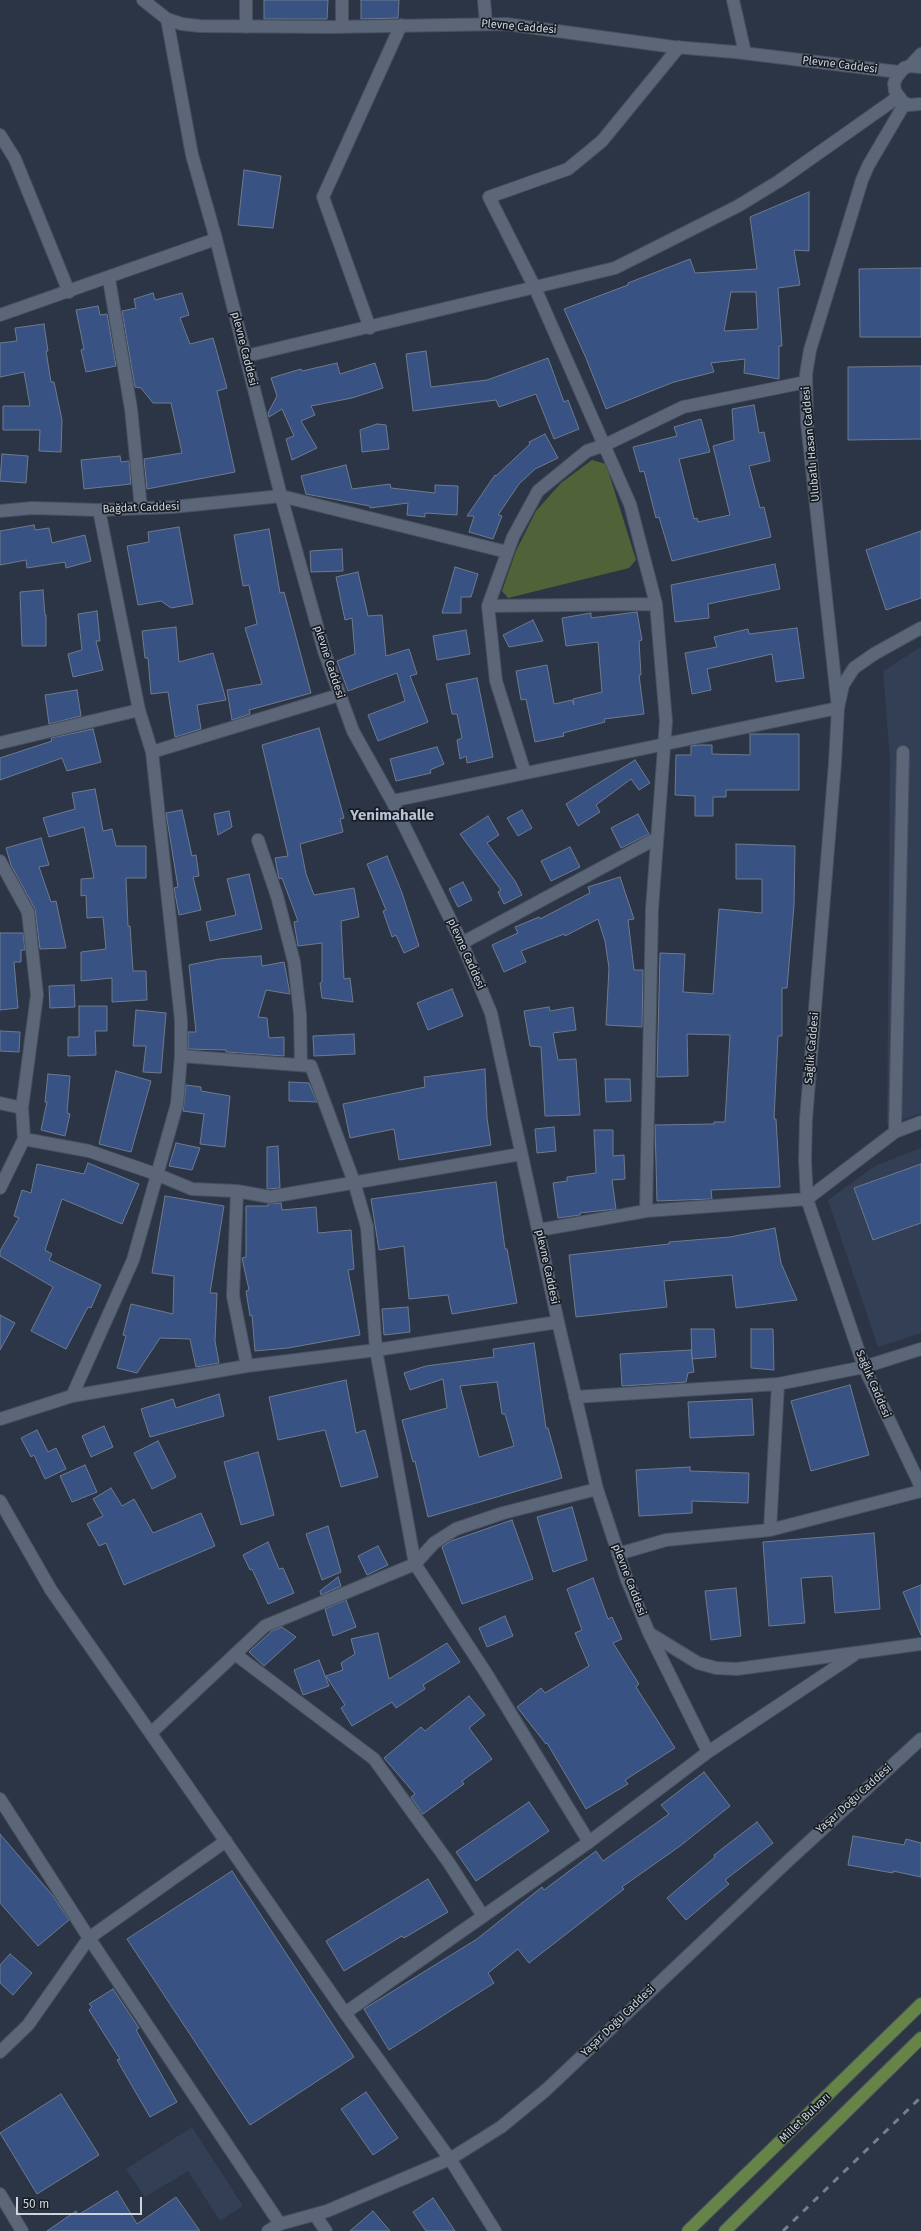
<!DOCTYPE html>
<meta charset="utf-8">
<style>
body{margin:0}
#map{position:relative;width:921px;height:2231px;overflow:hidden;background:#2c3546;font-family:"Fira Sans",sans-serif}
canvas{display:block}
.scale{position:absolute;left:16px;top:2197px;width:126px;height:18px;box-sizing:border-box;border:2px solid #cdd4de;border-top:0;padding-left:5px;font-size:12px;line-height:14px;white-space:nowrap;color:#cdd4de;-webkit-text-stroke:3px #181d24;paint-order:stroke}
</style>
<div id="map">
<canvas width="921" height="2231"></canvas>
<div class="scale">50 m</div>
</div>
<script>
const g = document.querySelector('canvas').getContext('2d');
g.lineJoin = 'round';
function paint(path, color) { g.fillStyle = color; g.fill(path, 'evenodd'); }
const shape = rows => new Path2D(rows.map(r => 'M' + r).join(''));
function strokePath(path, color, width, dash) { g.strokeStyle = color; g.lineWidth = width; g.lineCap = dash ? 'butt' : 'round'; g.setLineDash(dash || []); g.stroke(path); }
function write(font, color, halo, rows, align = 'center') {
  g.font = font + ' "Fira Sans",sans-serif'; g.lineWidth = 3.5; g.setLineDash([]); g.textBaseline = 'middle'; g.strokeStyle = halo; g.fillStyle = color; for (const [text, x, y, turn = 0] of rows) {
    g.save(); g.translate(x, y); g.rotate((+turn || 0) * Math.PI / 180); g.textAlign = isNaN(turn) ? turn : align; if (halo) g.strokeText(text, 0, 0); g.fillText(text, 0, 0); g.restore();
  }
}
paint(shape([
 [921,647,921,1113,887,1125,890,759,883,671],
 [921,1148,921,1333,878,1347,828,1200,875,1166],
 [192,2127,243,2206,220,2221,188,2171,145,2197,126,2169]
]), '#323f55');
paint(shape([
 [592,460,606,464,636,560,629,568,508,598,502,591,516,551,536,511,561,483]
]), '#506338');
const building = shape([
 [264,0,328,0,327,19,264,19,264,0],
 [361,0,399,0,398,18,361,19,361,0],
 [244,170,281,176,273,228,238,225,244,170],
 [809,192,809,251,794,250,800,285,778,288,782,346,779,346,779,379,744,373,745,359,711,363,714,372,674,382,606,409,586,358,564,309,628,285,628,283,690,259,695,273,757,269,750,217,809,192],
 [731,292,756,292,758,329,724,331,731,292],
 [921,268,921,337,860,337,859,269,921,268],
 [153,293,155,300,182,293,189,315,180,318,190,344,213,338,227,388,217,391,235,472,147,489,144,459,182,453,171,403,153,403,141,388,135,387,122,311,136,308,134,299,153,293],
 [98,306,100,315,107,314,116,366,86,372,81,350,84,349,76,310,98,306],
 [44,324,48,351,46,351,51,382,54,382,62,420,61,452,39,451,40,430,3,430,3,406,30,406,24,372,0,377,0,343,17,341,15,328,44,324],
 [426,351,431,387,487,380,548,358,564,402,568,400,579,429,554,439,536,394,499,407,496,400,413,411,406,354,426,351],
 [337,363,340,374,375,363,383,388,352,398,311,406,315,415,301,421,317,448,292,460,286,439,294,436,282,409,269,417,268,413,277,396,271,378,301,369,302,371,337,363],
 [921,366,921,439,848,440,848,367,921,366],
 [754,405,759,433,764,432,770,461,749,466,760,508,764,507,771,537,672,561,659,517,656,518,644,471,640,472,633,447,677,436,674,427,701,419,710,452,679,459,694,519,697,518,698,522,730,515,713,446,734,440,732,409,754,405],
 [377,424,386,425,389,449,362,452,360,430,377,424],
 [545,434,558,458,535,469,519,484,498,515,502,516,493,539,469,532,474,516,467,516,495,475,496,476,530,444,529,442,545,434],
 [2,454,28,456,26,483,0,481,2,454],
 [120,456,121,462,129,461,131,484,84,489,81,460,120,456],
 [346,465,352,489,390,484,391,488,435,493,435,485,458,486,457,515,425,513,425,517,407,515,408,503,370,508,370,506,306,494,301,476,346,465],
 [34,525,35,530,49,528,52,543,85,535,91,561,66,568,65,562,27,568,26,560,0,565,0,531,34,525],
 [179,527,193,604,171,608,161,601,138,605,127,546,149,542,148,532,179,527],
 [269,529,280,593,284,592,311,693,249,710,250,714,232,720,227,690,262,684,245,628,257,624,249,585,243,586,234,535,269,529],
 [921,531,921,598,886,610,866,550,921,531],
 [342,549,343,571,311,572,310,551,342,549],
 [775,564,780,589,708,604,709,618,675,622,671,585,775,564],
 [455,567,478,574,471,597,461,597,461,613,442,613,455,567],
 [358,572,368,616,382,615,386,656,409,649,417,674,410,676,428,722,378,741,368,715,405,701,397,673,348,691,337,661,355,654,352,618,345,620,336,577,358,572],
 [43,590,45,615,46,615,46,646,22,646,20,592,43,590],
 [97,611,100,641,96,641,103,670,73,677,68,654,82,650,78,614,97,611],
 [637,612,642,640,639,641,641,675,639,675,644,714,604,719,605,722,563,733,564,736,535,742,526,699,521,700,516,671,547,665,554,704,572,700,574,705,573,699,602,692,598,642,566,646,562,618,591,613,591,618,637,612],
 [533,620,543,641,509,647,503,635,533,620],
 [176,627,179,662,213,653,226,700,197,705,201,729,175,737,168,692,151,694,148,658,145,658,142,631,176,627],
 [797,628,804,678,776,682,772,654,707,669,711,690,692,694,685,653,717,647,714,637,748,629,749,634,797,628],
 [466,630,470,654,437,660,433,636,466,630],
 [477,678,493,757,467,763,466,756,460,759,457,740,462,738,457,714,452,714,446,684,477,678],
 [77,690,81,716,49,724,45,695,77,690],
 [319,728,344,818,340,819,343,832,300,844,306,874,314,895,354,888,359,917,341,921,344,979,350,978,353,1002,322,998,320,983,322,982,322,943,298,946,294,922,298,921,282,878,279,879,275,858,288,856,262,745,319,728],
 [93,729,101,762,67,771,62,758,0,780,0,758,52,741,51,738,93,729],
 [750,734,799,734,799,790,726,790,726,797,713,797,713,816,695,816,695,796,675,795,676,755,691,755,691,746,699,745,712,745,712,754,750,755,750,734],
 [437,747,444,764,430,770,431,773,396,781,390,759,437,747],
 [635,760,650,783,639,790,631,779,596,805,600,812,578,826,566,804,635,760],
 [95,789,103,831,112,829,116,846,146,846,146,878,126,878,128,926,130,926,133,971,146,971,147,1000,112,1002,112,978,81,981,81,952,106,949,103,917,87,918,86,895,81,896,81,879,94,878,84,827,49,837,43,818,75,809,72,793,95,789],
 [182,810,192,856,196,855,199,876,193,877,201,910,179,915,174,888,178,887,166,813,182,810],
 [522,810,532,828,518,836,507,818,522,810],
 [229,811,232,827,218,835,214,814,229,811],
 [638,814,649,834,621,848,611,828,638,814],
 [488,816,499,835,487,843,515,881,522,895,504,904,498,892,501,890,460,834,488,816],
 [41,838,49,865,39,867,51,902,56,901,66,948,40,949,35,909,11,865,6,848,41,838],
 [736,844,795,846,794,905,787,988,782,988,782,1036,778,1036,774,1119,776,1119,780,1187,711,1190,712,1199,657,1201,655,1125,714,1124,714,1122,725,1122,730,1035,687,1034,688,1076,657,1077,660,953,685,954,683,992,713,994,719,909,762,913,762,879,736,879,736,844],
 [570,847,580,867,551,881,541,861,570,847],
 [387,856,402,893,419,946,404,953,396,935,392,937,383,911,386,910,367,864,387,856],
 [249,874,262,929,210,941,206,922,236,915,227,879,249,874],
 [620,877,634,919,628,920,634,970,643,970,642,1027,606,1025,609,968,605,941,598,919,565,936,564,934,521,951,526,962,504,972,492,945,518,933,515,927,539,917,540,919,590,893,588,887,620,877],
 [463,882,472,900,458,907,449,889,463,882],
 [0,933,23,933,25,950,21,950,21,962,14,962,18,1008,0,1010,0,933],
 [261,956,262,966,284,962,290,994,266,990,258,1017,267,1018,269,1038,284,1037,284,1056,226,1052,226,1050,188,1049,188,1032,196,1032,189,965,219,959,261,956],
 [74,985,75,1007,50,1008,49,986,74,985],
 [452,989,463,1016,428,1030,417,1003,452,989],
 [79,1006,107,1006,107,1031,95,1031,96,1055,68,1056,68,1037,79,1037,79,1006],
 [549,1007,550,1011,573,1007,576,1030,553,1033,558,1060,576,1059,580,1115,545,1116,541,1047,530,1046,524,1011,549,1007],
 [136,1010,166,1013,161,1073,143,1072,146,1046,133,1046,136,1010],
 [0,1031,20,1032,19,1052,0,1051,0,1031],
 [354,1034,355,1054,314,1056,313,1036,354,1034],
 [485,1069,487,1118,491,1145,399,1160,394,1129,350,1138,343,1104,425,1087,424,1077,485,1069],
 [116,1071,151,1081,131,1152,99,1144,116,1071],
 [48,1074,70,1076,67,1113,70,1114,65,1136,41,1130,47,1102,45,1102,48,1074],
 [605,1079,630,1079,631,1101,606,1102,605,1079],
 [289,1082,309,1083,317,1102,289,1101,289,1082],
 [186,1085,201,1087,201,1091,230,1096,225,1147,200,1144,204,1114,183,1111,186,1085],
 [554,1127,556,1151,537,1153,535,1129,554,1127],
 [594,1130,613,1130,613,1156,624,1155,625,1179,612,1180,616,1209,580,1213,580,1215,558,1218,553,1183,567,1181,567,1177,596,1173,594,1130],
 [176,1143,200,1148,192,1170,169,1166,176,1143],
 [278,1146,280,1188,267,1189,267,1147,278,1146],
 [88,1163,139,1184,122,1224,62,1199,45,1250,52,1254,49,1260,101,1285,91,1308,88,1307,66,1349,31,1331,53,1287,0,1256,0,1251,19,1218,14,1216,22,1190,31,1193,37,1164,84,1174,88,1163],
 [921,1164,921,1223,873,1240,854,1188,921,1164],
 [496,1182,505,1249,507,1249,517,1303,452,1314,448,1295,409,1299,404,1246,379,1250,371,1199,496,1182],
 [165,1196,224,1206,210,1293,217,1293,215,1341,219,1363,196,1367,190,1339,160,1338,137,1373,117,1368,126,1336,123,1335,131,1304,173,1314,174,1276,152,1273,165,1196],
 [281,1203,282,1210,316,1207,318,1233,351,1230,354,1269,348,1270,360,1335,288,1348,255,1351,252,1315,250,1316,246,1291,249,1290,242,1258,246,1257,246,1206,268,1206,268,1204,281,1203],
 [775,1228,781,1263,797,1300,736,1308,732,1275,664,1281,667,1307,576,1317,569,1255,669,1244,669,1242,730,1237,775,1228],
 [408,1307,410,1332,384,1335,382,1309,408,1307],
 [0,1315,15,1323,0,1350,0,1315],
 [691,1329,714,1329,716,1357,692,1359,691,1329],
 [751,1329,773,1329,774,1370,751,1368,751,1329],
 [534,1343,546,1428,548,1428,562,1478,428,1517,415,1461,413,1462,402,1420,447,1408,443,1379,410,1390,404,1373,426,1366,494,1357,493,1349,534,1343],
 [497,1382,502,1414,505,1414,514,1446,479,1457,460,1386,497,1382],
 [691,1350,694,1372,688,1373,686,1382,622,1386,620,1354,691,1350],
 [346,1380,356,1433,365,1430,378,1477,341,1487,325,1430,278,1440,269,1397,346,1380],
 [850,1385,869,1455,811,1471,791,1401,850,1385],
 [219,1394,224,1416,150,1437,141,1409,173,1399,176,1408,219,1394],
 [752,1399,754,1435,690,1438,688,1402,752,1399],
 [104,1426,113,1447,91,1457,82,1436,104,1426],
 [37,1430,48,1452,56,1448,66,1469,45,1479,34,1455,31,1457,21,1438,37,1430],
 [158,1441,176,1477,152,1489,134,1453,158,1441],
 [258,1452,274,1515,241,1525,224,1462,258,1452],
 [85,1465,97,1492,72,1502,60,1476,85,1465],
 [690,1467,690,1471,749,1473,748,1503,692,1501,692,1513,639,1516,636,1470,690,1467],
 [111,1488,122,1506,134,1499,153,1533,201,1513,215,1546,124,1585,106,1543,99,1546,87,1524,103,1516,93,1499,111,1488],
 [572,1507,587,1560,553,1572,537,1517,572,1507],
 [512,1520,533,1579,462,1604,442,1547,451,1541,512,1520],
 [328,1526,341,1572,322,1580,306,1534,328,1526],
 [874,1533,880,1609,835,1613,832,1576,801,1578,805,1623,769,1626,763,1542,874,1533],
 [268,1542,279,1569,283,1568,294,1593,268,1604,252,1569,250,1570,243,1555,268,1542],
 [378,1546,388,1565,367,1575,358,1556,378,1546],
 [338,1577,341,1586,321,1595,320,1591,338,1577],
 [593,1578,608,1619,612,1617,622,1639,613,1643,639,1684,636,1687,675,1748,625,1780,628,1784,586,1809,547,1743,546,1744,517,1707,541,1688,545,1693,589,1666,575,1633,582,1630,567,1589,593,1578],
 [921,1585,921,1635,903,1592,921,1585],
 [736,1588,741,1636,711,1640,705,1591,736,1588],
 [346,1600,356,1627,333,1636,325,1609,346,1600],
 [505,1616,513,1636,487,1647,479,1628,505,1616],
 [282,1627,296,1637,264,1666,249,1652,272,1631,282,1627],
 [378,1633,389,1679,447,1643,460,1662,423,1685,425,1689,396,1708,392,1702,352,1726,341,1708,345,1705,326,1676,343,1670,341,1663,355,1654,351,1639,378,1633],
 [319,1660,329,1686,303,1695,294,1670,319,1660],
 [469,1696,485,1715,469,1728,492,1759,462,1781,464,1784,423,1814,411,1797,415,1794,384,1758,421,1727,425,1731,469,1696],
 [704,1772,730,1806,680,1846,622,1887,624,1889,529,1963,518,1949,488,1973,494,1983,389,2050,364,2009,477,1939,542,1887,544,1890,596,1851,603,1861,669,1814,661,1805,704,1772],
 [529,1802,549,1831,476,1881,456,1852,529,1802],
 [757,1822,773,1843,725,1880,729,1884,686,1920,667,1898,715,1857,714,1855,757,1822],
 [0,1834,53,1896,69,1920,38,1946,0,1903,0,1834],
 [853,1836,904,1845,906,1839,921,1843,921,1877,893,1871,893,1873,848,1865,853,1836],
 [232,1871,354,2057,250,2125,127,1939,232,1871],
 [428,1879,448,1912,404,1938,402,1936,344,1971,326,1941,428,1879],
 [10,1954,32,1973,13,1995,0,1983,0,1965,10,1954],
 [113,1989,139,2028,136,2030,177,2102,150,2117,117,2060,120,2059,89,2010,92,2007,89,2004,113,1989],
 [366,2092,398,2138,373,2155,341,2109,366,2092],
 [61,2094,99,2155,37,2194,0,2133,61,2094],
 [117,2191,137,2224,176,2197,200,2231,47,2231,76,2211,78,2215,117,2191],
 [433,2198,455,2231,426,2231,413,2212,433,2198],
 [373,2211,390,2231,350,2231,373,2211]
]);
paint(building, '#375283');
strokePath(building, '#6f7a8d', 1);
const minor = shape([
 [143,0,167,19,182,24,200,26,331,27,506,24,674,47,735,52,899,72],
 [484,0,486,23],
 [733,0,745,53],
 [167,19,192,155,216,239,281,496,324,651,353,731,392,801,462,943,491,1013,558,1322,597,1489,627,1580,649,1633,698,1663,716,1668,737,1669,921,1644],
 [246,27,246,0],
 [342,27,342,0],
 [910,66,921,54],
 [921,67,910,66,904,68,896,78,894,84,895,91,903,102,909,105,921,104],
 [0,135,15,159,69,292],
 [109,279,131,409,141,508],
 [0,315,216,239],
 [370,328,323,197,401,25],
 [246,356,615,268,738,206,779,181,898,97],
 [0,511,32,508,99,510,173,507,281,496,507,552],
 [488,606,656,604],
 [921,628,874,654,854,668,843,685,838,708,835,763,806,1119,805,1160,807,1199,864,1367,921,1487],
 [0,743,139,710],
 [152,752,339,695],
 [525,773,496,681,488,606,513,537,538,491,587,451,605,445,683,407,806,382],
 [392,801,838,708,807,423,806,374,810,350,862,180,868,166,905,103],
 [258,840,277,896,294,962,300,1014,301,1065],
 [0,861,28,912,37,995,22,1108,24,1139,0,1188],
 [462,943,657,838],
 [181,1056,311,1066,354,1182,367,1227,376,1350,415,1564,486,1673,589,1842],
 [0,1103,22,1108],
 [895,1132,903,752],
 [24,1139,89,1151,156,1174,192,1189,237,1191,270,1197,521,1154],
 [237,1191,233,1296,247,1366],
 [646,1211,652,909,666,721,656,604,630,504,535,288,489,197,568,169,602,141,679,47],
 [539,1230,646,1211,807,1199,895,1132,921,1122],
 [72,1396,133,1260,177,1104,181,1056,181,1020,152,752,139,710,99,510],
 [575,1397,778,1384,864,1367,921,1349],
 [0,1419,72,1396,247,1366,376,1350,558,1322],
 [0,1501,51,1590,345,2013,450,2159,495,2231],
 [770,1530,778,1384],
 [618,1554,666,1540,770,1530,921,1491],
 [649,1633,708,1752],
 [235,1654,374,1759,449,1863,483,1916],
 [151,1733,265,1626,415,1564,434,1543,456,1529,503,1513,597,1489],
 [0,1799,89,1938,280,2224],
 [345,2013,589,1842,708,1752,854,1655],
 [0,2052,28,2025,89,1938,226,1841],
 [0,2194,22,2231],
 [315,2215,326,2231],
 [268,2231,280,2224,327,2211,450,2159,501,2127,546,2090,788,1861,921,1739]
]);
const major = shape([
 [688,2231,921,2004],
 [725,2231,921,2038]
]);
strokePath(minor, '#48505e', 14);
strokePath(major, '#48505e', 14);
strokePath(minor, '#5c6679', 12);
strokePath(major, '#668348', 12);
strokePath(shape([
 [783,2231,921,2097]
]), '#767e8c', 3, [7, 7]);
write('11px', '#cdd4de', '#181d24', [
 ["Plevne Caddesi",519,27,5],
 ["Plevne Caddesi",840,65,7],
 ["plevne Caddesi",244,349,76],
 ["Ulubatlı Hasan Caddesi",811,444,-95],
 ["Bağdat Caddesi",141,508,-2],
 ["plevne Caddesi",329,662,72],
 ["plevne Caddesi",466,954,66],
 ["Sağlık Caddesi",812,1048,-85],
 ["plevne Caddesi",547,1267,78],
 ["Sağlık Caddesi",873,1384,67],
 ["plevne Caddesi",629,1580,69],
 ["Yaşar Doğu Caddesi",854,1799,-42],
 ["Yaşar Doğu Caddesi",618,2021,-44],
 ["Millet Bulvarı",805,2118,-44]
]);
write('bold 15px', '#b8c3d8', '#181d24', [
 ["Yenimahalle",392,816]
]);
</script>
